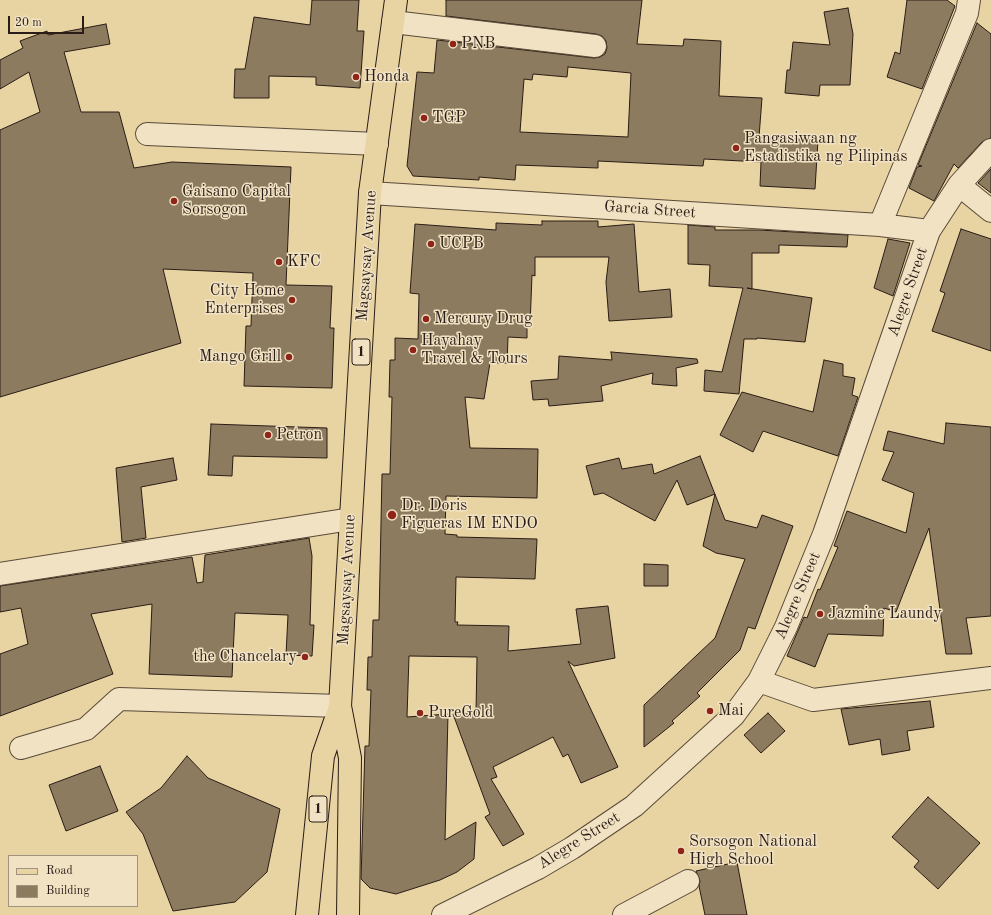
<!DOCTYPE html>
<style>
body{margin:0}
#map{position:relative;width:991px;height:915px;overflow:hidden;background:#e8d3a2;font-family:"Old Standard TT",serif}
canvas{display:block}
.legend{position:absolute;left:8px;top:855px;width:130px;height:52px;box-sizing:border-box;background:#f0e2c3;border:1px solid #a1937e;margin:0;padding:5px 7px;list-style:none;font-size:12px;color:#2a1c16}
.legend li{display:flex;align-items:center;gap:8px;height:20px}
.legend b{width:20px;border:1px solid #a1937e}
.scale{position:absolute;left:8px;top:16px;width:76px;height:18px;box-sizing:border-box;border:2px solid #2a1c16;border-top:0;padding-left:5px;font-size:12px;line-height:14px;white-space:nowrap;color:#2a1c16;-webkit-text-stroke:3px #f0e2c3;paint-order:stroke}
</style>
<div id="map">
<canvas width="991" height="915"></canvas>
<ul class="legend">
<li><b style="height:5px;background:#e8d3a2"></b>Road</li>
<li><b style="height:11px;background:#8d7b5f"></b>Building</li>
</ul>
<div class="scale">20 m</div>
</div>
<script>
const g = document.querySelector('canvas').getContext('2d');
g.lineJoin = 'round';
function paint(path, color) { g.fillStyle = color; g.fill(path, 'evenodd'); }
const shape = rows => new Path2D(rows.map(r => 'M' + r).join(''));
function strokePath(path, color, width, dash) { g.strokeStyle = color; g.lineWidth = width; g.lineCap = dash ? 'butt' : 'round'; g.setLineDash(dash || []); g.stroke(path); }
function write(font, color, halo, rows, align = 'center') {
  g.font = font + ' "Old Standard TT",serif'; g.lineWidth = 3; g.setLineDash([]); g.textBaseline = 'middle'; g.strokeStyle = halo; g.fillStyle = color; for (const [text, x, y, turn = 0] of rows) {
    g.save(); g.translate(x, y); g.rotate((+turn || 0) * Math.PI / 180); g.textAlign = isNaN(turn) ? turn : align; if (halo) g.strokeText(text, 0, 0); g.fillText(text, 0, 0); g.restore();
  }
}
const building = shape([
 [312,0,359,0,357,31,364,31,360,88,316,85,316,77,269,76,269,98,234,98,235,69,245,69,254,17,310,25,312,0],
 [446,0,642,0,637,44,683,46,684,39,721,41,719,96,762,98,759,137,818,140,815,189,760,186,761,162,704,159,703,166,598,161,598,168,516,165,515,180,479,177,479,180,413,176,407,166,417,72,434,73,437,40,594,58,600,57,605,54,607,48,606,41,602,36,596,34,446,16,446,0],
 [568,67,631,73,628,137,520,132,524,79,532,80,533,74,567,77,568,67],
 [907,0,947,0,955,6,922,89,887,77,895,52,900,54,907,0],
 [848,8,853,34,850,85,820,85,819,96,785,93,787,70,790,70,793,42,830,45,824,12,848,8],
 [977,23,991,34,991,138,982,142,958,168,954,164,934,201,909,188,917,167,922,166,918,165,977,23],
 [106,24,110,44,64,52,81,112,119,112,134,168,172,162,291,167,286,285,332,286,330,328,334,328,332,388,244,386,246,326,251,326,253,273,163,269,181,343,0,397,0,130,40,112,29,72,0,89,0,60,23,48,20,41,47,31,48,35,106,24],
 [991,169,991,193,978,183,991,169],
 [542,221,598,221,598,227,634,224,639,292,670,289,672,317,609,321,606,282,609,257,535,257,535,276,532,275,530,326,527,327,527,338,508,337,507,363,490,363,484,399,465,397,470,448,538,449,537,498,446,496,445,534,457,535,457,537,537,539,535,579,456,577,455,622,458,622,457,625,509,626,508,651,581,644,576,609,608,606,615,658,574,666,568,661,618,767,581,783,568,754,563,757,553,737,493,767,497,777,491,779,524,834,503,846,485,817,490,814,453,714,476,712,477,657,409,656,407,717,448,714,445,840,476,822,474,859,457,872,440,880,396,894,370,888,361,879,365,746,369,746,371,690,367,690,368,657,372,657,373,620,379,620,382,474,390,474,392,397,389,397,390,360,395,360,395,338,418,339,419,294,410,293,415,224,496,230,496,223,542,225,542,221],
 [688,225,715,227,715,230,759,230,848,235,847,247,779,245,779,253,752,253,752,289,747,288,812,298,805,342,757,338,757,339,744,339,739,394,704,391,705,370,722,372,743,288,709,286,710,265,688,264,688,225],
 [961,229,991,239,991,351,932,331,945,293,940,291,961,229],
 [888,239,910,243,893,296,874,288,888,239],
 [611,352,697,359,698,363,676,368,677,386,652,384,653,373,601,386,603,401,549,406,548,399,533,400,531,381,558,379,559,356,612,360,611,352],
 [824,360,843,364,843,376,855,378,852,395,858,397,838,456,763,431,753,452,720,435,742,392,813,412,824,360],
 [946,423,991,427,991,616,966,618,972,654,946,654,929,528,896,612,884,608,883,636,828,634,815,667,787,656,804,617,807,618,818,589,820,590,838,547,834,546,847,511,906,533,914,493,882,480,894,452,883,450,888,431,944,444,946,423],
 [211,424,327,428,327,458,233,456,232,476,208,475,211,424],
 [700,456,725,520,757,528,762,515,793,526,755,629,748,627,740,650,697,693,700,696,672,721,674,723,644,747,644,705,715,638,745,559,716,553,703,546,715,494,687,505,677,480,655,521,603,493,594,495,586,466,619,458,622,469,652,464,654,474,700,456],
 [173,458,177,480,141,487,146,538,122,542,116,468,173,458],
 [309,538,312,556,310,625,314,625,312,656,286,655,288,615,235,613,232,677,149,674,152,604,91,614,113,674,0,716,0,654,28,644,21,608,0,612,0,586,192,557,197,583,203,582,205,555,309,538],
 [644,564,668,565,668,586,644,586,644,564],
 [930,701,934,727,907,731,910,750,882,755,880,739,849,745,841,709,930,701],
 [768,713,785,731,761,753,744,735,768,713],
 [187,756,208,778,280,809,267,872,235,902,173,911,143,834,126,812,161,788,187,756],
 [100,766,118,811,66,831,49,785,100,766],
 [928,797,980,843,938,889,914,867,919,861,892,837,928,797],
 [737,862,747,915,705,915,699,886,700,881,696,871,737,862]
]);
paint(building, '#8d7b5f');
strokePath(building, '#2a1c16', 1);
const minor = shape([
 [393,22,595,46],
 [147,134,377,144],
 [959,185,991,211],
 [370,193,880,225,929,231],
 [880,225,967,13,969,0],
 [0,574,351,519],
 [759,681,813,700,991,678],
 [21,748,86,729,119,699,340,706],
 [443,915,538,868,572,848,634,806,734,715,759,681,786,627,824,534,929,231,959,185,991,150],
 [624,915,688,881]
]);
const major = shape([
 [307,915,323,756,340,707],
 [348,915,350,758,340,706,370,193,396,0]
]);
strokePath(minor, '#5a4a39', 24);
strokePath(major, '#2a1c16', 24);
strokePath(minor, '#f0e2c3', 22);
strokePath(major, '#e8d3a2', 22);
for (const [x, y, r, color] of [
 [453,44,4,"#8f2418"],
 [356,77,4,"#8f2418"],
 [424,118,4,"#8f2418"],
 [736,148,4,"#8f2418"],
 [174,201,4,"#8f2418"],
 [431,244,4,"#8f2418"],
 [279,262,4,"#8f2418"],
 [292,300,4,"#8f2418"],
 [426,319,4,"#8f2418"],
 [413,350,4,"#8f2418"],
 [289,357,4,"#8f2418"],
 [268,435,4,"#8f2418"],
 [392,515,5,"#8f2418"],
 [820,614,4,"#8f2418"],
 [305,657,4,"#8f2418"],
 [710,711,4,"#8f2418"],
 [420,713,4,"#8f2418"],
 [681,851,4,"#8f2418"]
]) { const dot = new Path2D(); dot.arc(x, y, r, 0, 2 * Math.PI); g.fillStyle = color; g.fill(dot); strokePath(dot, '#f0e2c3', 1.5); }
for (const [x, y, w] of [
 [361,352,18],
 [318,809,18]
]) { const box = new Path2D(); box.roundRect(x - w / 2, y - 13, w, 26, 3); g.fillStyle = '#f0e2c3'; g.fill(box); strokePath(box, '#2a1c16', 1); }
write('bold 15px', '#2a1c16', null, [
 ["1",361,352],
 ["1",318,809]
]);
write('16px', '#2a1c16', '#f0e2c3', [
 ["PNB",461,44],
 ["Honda",364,77],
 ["TGP",432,118],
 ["Pangasiwaan ng",744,139],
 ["Estadistika ng Pilipinas",744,157],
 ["Gaisano Capital",182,192],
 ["Sorsogon",182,210],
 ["UCPB",439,244],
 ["KFC",287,262],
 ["City Home",284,291,"right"],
 ["Enterprises",284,309,"right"],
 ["Mercury Drug",434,319],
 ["Hayahay",421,341],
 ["Travel & Tours",421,359],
 ["Mango Grill",281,357,"right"],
 ["Petron",276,435],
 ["Dr. Doris",401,506],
 ["Figueras IM ENDO",401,524],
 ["Jazmine Laundy",828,614],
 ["the Chancelary",297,657,"right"],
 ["Mai",718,711],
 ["PureGold",428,713],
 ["Sorsogon National",689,842],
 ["High School",689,860]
], 'left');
write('16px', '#2a1c16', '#f0e2c3', [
 ["Garcia Street",650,210,4],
 ["Magsaysay Avenue",367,256,-86],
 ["Alegre Street",908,292,-71],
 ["Magsaysay Avenue",347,580,-87],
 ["Alegre Street",798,596,-67],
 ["Alegre Street",579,841,-32]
]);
</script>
